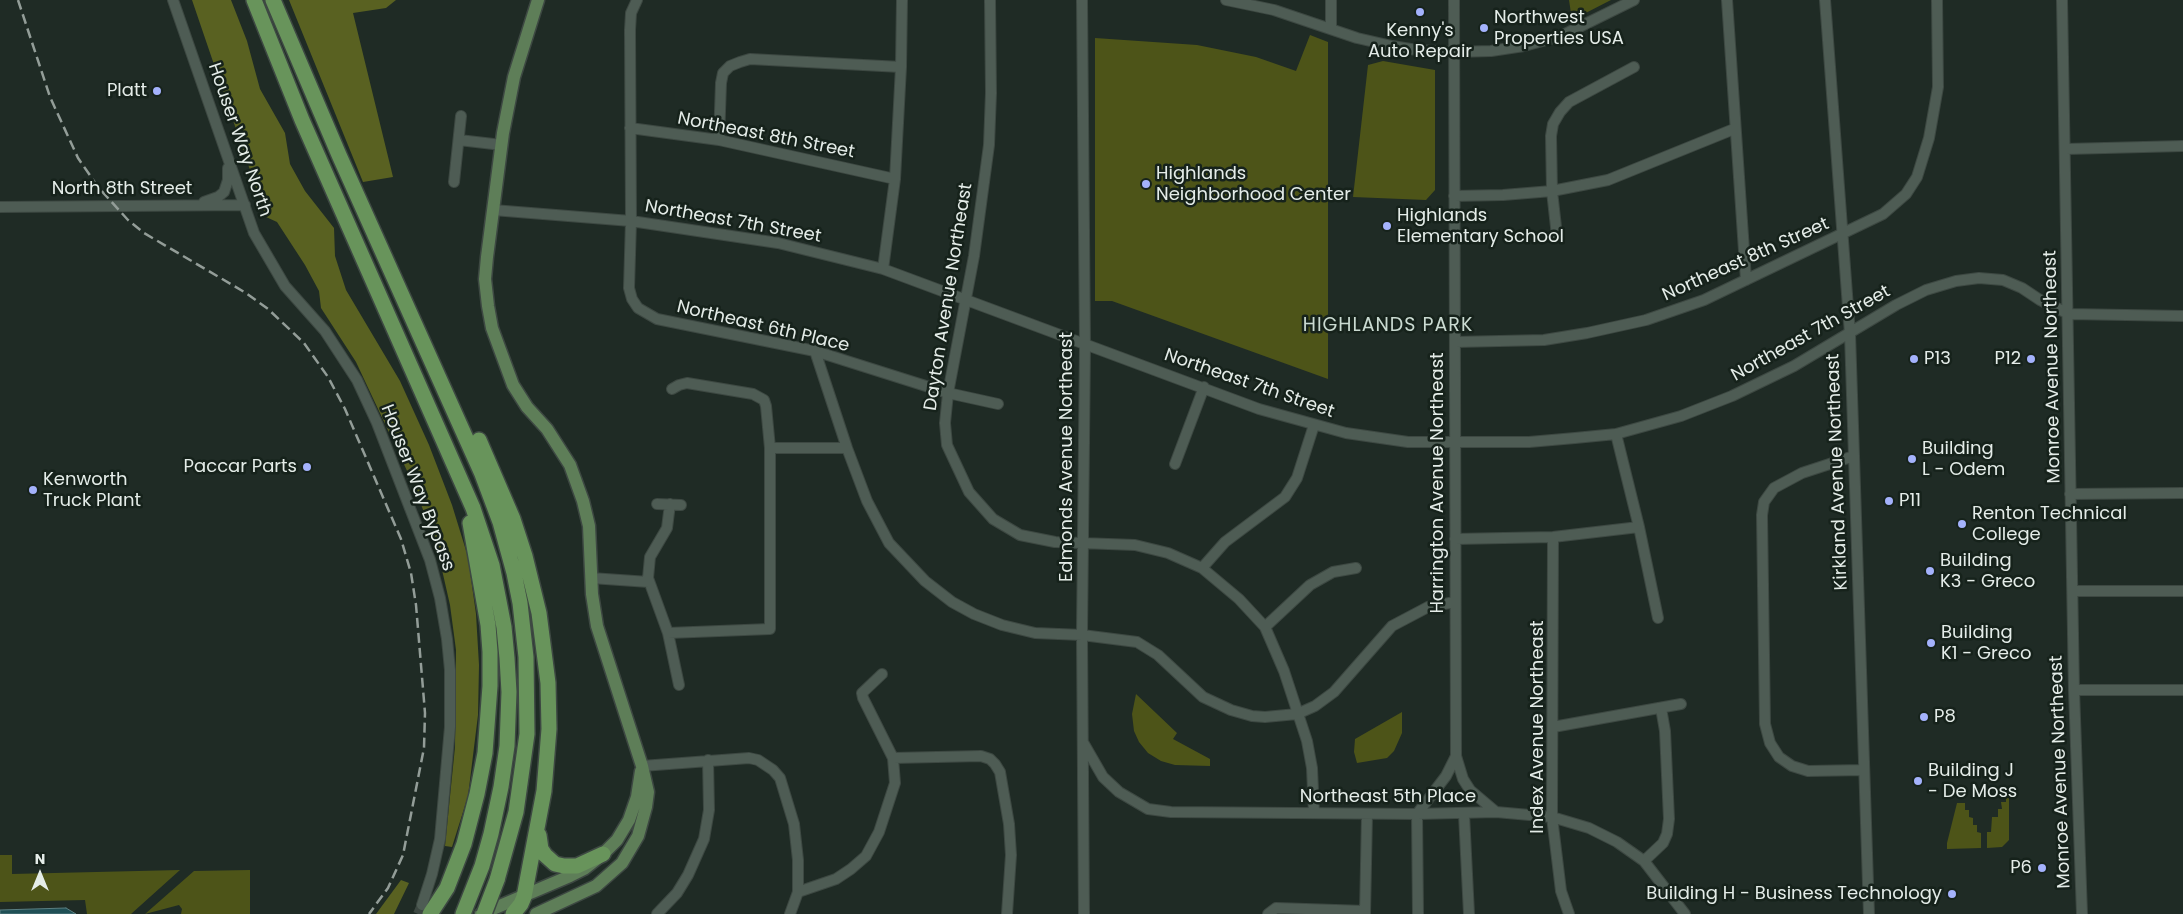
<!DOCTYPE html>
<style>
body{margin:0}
#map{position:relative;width:2183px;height:914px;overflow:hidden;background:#1f2b25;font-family:Poppins,sans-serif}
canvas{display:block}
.north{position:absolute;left:15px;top:849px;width:50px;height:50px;-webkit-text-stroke:4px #16221b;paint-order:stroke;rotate:0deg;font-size:14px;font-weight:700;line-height:20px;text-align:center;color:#e4ece8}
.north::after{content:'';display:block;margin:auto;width:18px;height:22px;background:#e4ece8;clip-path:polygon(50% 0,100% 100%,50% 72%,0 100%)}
</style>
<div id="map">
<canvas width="2183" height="914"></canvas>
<div class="north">N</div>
</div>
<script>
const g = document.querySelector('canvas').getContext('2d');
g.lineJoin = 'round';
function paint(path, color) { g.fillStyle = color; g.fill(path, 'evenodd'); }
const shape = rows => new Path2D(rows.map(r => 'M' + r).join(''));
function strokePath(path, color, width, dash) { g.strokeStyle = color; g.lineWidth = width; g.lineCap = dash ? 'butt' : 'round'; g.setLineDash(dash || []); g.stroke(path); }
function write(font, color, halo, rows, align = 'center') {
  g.font = font + ' Poppins,sans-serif'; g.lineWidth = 5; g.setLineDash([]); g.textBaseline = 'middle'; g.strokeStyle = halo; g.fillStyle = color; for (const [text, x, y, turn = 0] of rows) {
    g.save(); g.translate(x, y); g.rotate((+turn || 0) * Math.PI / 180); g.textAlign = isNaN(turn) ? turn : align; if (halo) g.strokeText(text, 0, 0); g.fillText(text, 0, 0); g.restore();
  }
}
paint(shape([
 [1569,0,1611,0,1572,20],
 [1310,35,1328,42,1328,379,1112,301,1095,301,1095,38,1197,45,1256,57,1296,71],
 [1383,61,1435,70,1435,190,1426,200,1353,197,1368,65],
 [1136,694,1177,733,1173,739,1210,759,1210,766,1175,765,1161,761,1148,753,1139,742,1134,731,1132,714],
 [1402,712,1402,733,1394,751,1387,758,1357,763,1354,752,1355,739],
 [2006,797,2009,797,2009,840,2002,847,1987,848,1987,832,1991,832,1992,817,1998,817,1998,809,2002,809,2001,802,2006,802],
 [1957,803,1965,803,1965,810,1969,810,1969,817,1973,818,1973,825,1977,825,1977,832,1981,833,1981,848,1947,849,1947,843],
 [0,855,12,855,12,874,180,870,131,914,87,914,85,900,0,902],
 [250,870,250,914,181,914,182,909,179,905,145,914,194,871]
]), '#4d5418');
paint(shape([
 [192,0,231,0,247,41,260,89,285,133,290,164,305,191,334,228,335,256,346,290,400,381,429,445,452,505,468,557,476,614,479,665,478,715,468,796,452,847,445,846,455,747,456,650,450,605,440,561,428,522,409,475,356,362,321,308,319,291,305,265,277,222,266,217],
 [289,0,396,0,386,8,353,13,393,177,363,182],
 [401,880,409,883,394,914,376,914]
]), '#596121');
const water = shape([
 [66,908,76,914,0,914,0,910,66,908]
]);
paint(water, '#205056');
strokePath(water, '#5b7f82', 1);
strokePath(shape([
 [418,914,422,905]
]), '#3d4842', 10, [10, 5]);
const minor = shape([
 [173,0,254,233,285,286,325,331,357,380,377,423,430,560,440,598,447,639,450,670,450,727,440,839,432,874,422,905],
 [637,0,631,13,630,30,631,221,629,288,632,299,638,308,657,319,815,351,948,393,998,404],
 [990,0,991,93,989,145,974,256,948,393,945,423,947,445,969,492,993,519,1020,535,1055,542,1135,545,1168,553,1202,568,1239,599,1265,627,1284,671,1307,741,1312,768,1314,813],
 [1082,0,1085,345,1082,635,1084,914],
 [1226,0,1274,10,1357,38,1392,46,1417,50,1454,52,1491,51,1524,46,1561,36,1634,0],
 [1727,0,1746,280],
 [1825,0,1850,334,1869,914],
 [2062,0,2074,690,2082,914],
 [1331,29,1331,0],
 [630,128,719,140,895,179],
 [459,140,502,145],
 [719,140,721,83,723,73,730,66,740,62,750,59,901,67],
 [2066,149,2183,146],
 [454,182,461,116],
 [1454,196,1503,195,1552,191,1608,180,1734,129],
 [204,202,218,197,224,192,228,180,228,168],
 [0,207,245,205],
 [493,210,631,221,778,243,883,269,1259,409,1346,433,1408,442,1529,442,1575,438,1616,434,1681,416,1732,396,1794,366,1896,305,1926,290,1956,281,1979,278,2003,280,2022,288,2040,300,2069,314,2183,316],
 [1557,236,1552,191,1551,136,1553,124,1560,112,1569,102,1634,67],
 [883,269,895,179,901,67,902,0],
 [1455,342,1544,340,1587,333,1646,320,1704,300,1883,214,1906,194,1917,177,1929,138,1938,87,1937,0],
 [815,351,847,448,867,501,889,543,925,581,952,602,974,614,1002,625,1035,633,1082,635,1137,642,1158,655,1203,697,1231,710,1252,716,1265,717,1297,714,1315,706,1334,692,1392,626,1428,607,1455,602],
 [1616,434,1639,527,1658,618],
 [770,448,847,448],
 [1854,456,1802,473,1774,488,1764,502,1762,515,1765,724,1770,743,1779,757,1792,766,1808,771,1864,770],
 [1175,464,1204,387],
 [2070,494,2183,493],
 [657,504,681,505],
 [670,504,667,528,650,557,648,578,668,633,679,685],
 [1553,537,1552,817,1561,891,1569,914],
 [1455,539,1553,537,1639,527],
 [1202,568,1225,542,1285,497,1297,478,1314,425],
 [591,578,649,582],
 [2073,591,2183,591],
 [1265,627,1310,585,1333,572,1356,568],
 [668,633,770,629,770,448,766,406,764,400,753,394,687,383,679,385,672,389],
 [2074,690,2183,690],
 [1553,727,1681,704],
 [1084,744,1103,777,1119,792,1148,809,1171,812,1417,814,1496,812,1552,817,1589,828,1617,842,1644,861,1685,914],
 [1456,756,1463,779,1470,790,1496,812],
 [893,758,981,756,990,759,995,764,1000,772,1009,824,1011,855,1007,914],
 [642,766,749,758,758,760,773,770,780,778,794,824,798,860,798,892,790,914],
 [1464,814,1469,914],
 [1644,861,1663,843,1667,834,1669,819,1665,731,1661,708],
 [798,892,836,879,851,869,866,856,879,832,895,783,893,758,863,698,862,693,882,674],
 [657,914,677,893,688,875,704,839,709,810,708,760],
 [1268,914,1276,908,1365,911],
 [1365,914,1367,814],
 [1418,914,1417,814,1446,776,1456,756,1454,0]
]);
const major = shape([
 [481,914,570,876,584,869,603,854,617,840,629,820,637,797,641,771],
 [536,914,596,886,622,863,638,836,646,807,648,792,642,766,597,626,592,594,589,526,583,501,570,465,547,429,527,407,513,385,492,328,488,306,485,279,487,257,503,133,514,77,538,0]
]);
const highway = shape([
 [254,0,302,120,473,508,492,565,504,627,507,658,509,692,507,746,501,787,491,834,482,866,463,914],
 [273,0,339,155,482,474,500,522,514,573,520,603,526,657,527,734,516,812,497,880],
 [479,440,513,519,525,556,539,613,548,683,549,729,544,791,524,897,521,904,513,914],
 [539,835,541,849,545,855,555,864,564,866,577,866,603,854],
 [430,914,447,888,464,844,477,794,485,753,490,686,490,652,488,625,470,523]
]);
strokePath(minor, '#3d4842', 12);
strokePath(major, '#3d4842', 15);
strokePath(highway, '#3d4842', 18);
strokePath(minor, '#4e5c54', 10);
strokePath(major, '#5e7e58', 12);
strokePath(highway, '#68945b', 15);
strokePath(shape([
 [18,0,50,97,78,158,98,187,128,220,144,233,246,293,268,309,304,343,328,377,345,409,401,539,411,573,416,605,425,713,424,748,403,855,388,888,369,914]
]), '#939d98', 2.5, [10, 5]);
const highwayBridge = shape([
 [484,914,497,880]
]);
strokePath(highwayBridge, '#3d4842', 18, []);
strokePath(highwayBridge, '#68945b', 15);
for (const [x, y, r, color] of [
 [1420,12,5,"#a4b2fc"],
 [1484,28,5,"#a4b2fc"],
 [157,91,5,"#a4b2fc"],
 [1146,184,5,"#a4b2fc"],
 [1387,226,5,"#a4b2fc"],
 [1914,359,5,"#a4b2fc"],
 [2031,359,5,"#a4b2fc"],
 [1912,459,5,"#a4b2fc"],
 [307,467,5,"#a4b2fc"],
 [33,490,5,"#a4b2fc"],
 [1889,501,5,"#a4b2fc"],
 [1962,524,5,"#a4b2fc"],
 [1930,571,5,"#a4b2fc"],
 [1931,643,5,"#a4b2fc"],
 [1924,717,5,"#a4b2fc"],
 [1918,781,5,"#a4b2fc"],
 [2042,868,5,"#a4b2fc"],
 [1952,894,5,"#a4b2fc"]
]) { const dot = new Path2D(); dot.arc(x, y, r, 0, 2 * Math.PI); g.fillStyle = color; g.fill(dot); strokePath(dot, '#16221b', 2); }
write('18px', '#e4ece8', '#16221b', [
 ["Northwest",1494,18],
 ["Properties USA",1494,39],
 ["Kenny's",1420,31,"center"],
 ["Auto Repair",1420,52,"center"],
 ["Platt",147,91,"right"],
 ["Highlands",1156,174],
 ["Neighborhood Center",1156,195],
 ["Highlands",1397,216],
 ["Elementary School",1397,237],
 ["P13",1924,359],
 ["P12",2021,359,"right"],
 ["Building",1922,449],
 ["L - Odem",1922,470],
 ["Paccar Parts",297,467,"right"],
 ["Kenworth",43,480],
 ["Truck Plant",43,501],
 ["P11",1899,501],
 ["Renton Technical",1972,514],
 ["College",1972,535],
 ["Building",1940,561],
 ["K3 - Greco",1940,582],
 ["Building",1941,633],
 ["K1 - Greco",1941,654],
 ["P8",1934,717],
 ["Building J",1928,771],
 ["- De Moss",1928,792],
 ["P6",2032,868,"right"],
 ["Building H - Business Technology",1942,894,"right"]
], 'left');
write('18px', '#e4ece8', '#16221b', [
 ["Northeast 8th Street",766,136,11],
 ["Houser Way North",239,140,71],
 ["North 8th Street",122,189],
 ["Northeast 7th Street",733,222,10],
 ["Northeast 8th Street",1746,260,-24],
 ["Dayton Avenue Northeast",949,297,-81],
 ["Northeast 6th Place",763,327,13],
 ["Northeast 7th Street",1811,334,-29],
 ["Monroe Avenue Northeast",2053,367,-91],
 ["Northeast 7th Street",1249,384,19],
 ["Edmonds Avenue Northeast",1067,457,-90],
 ["Kirkland Avenue Northeast",1838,472,-92],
 ["Harrington Avenue Northeast",1438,483,-90],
 ["Houser Way Bypass",417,488,69],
 ["Index Avenue Northeast",1538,727,-90],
 ["Monroe Avenue Northeast",2061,772,-92],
 ["Northeast 5th Place",1388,797]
]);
g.letterSpacing = '1px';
write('19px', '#cadad1', '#16221b', [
 ["HIGHLANDS PARK",1388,326]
]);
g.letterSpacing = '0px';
</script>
